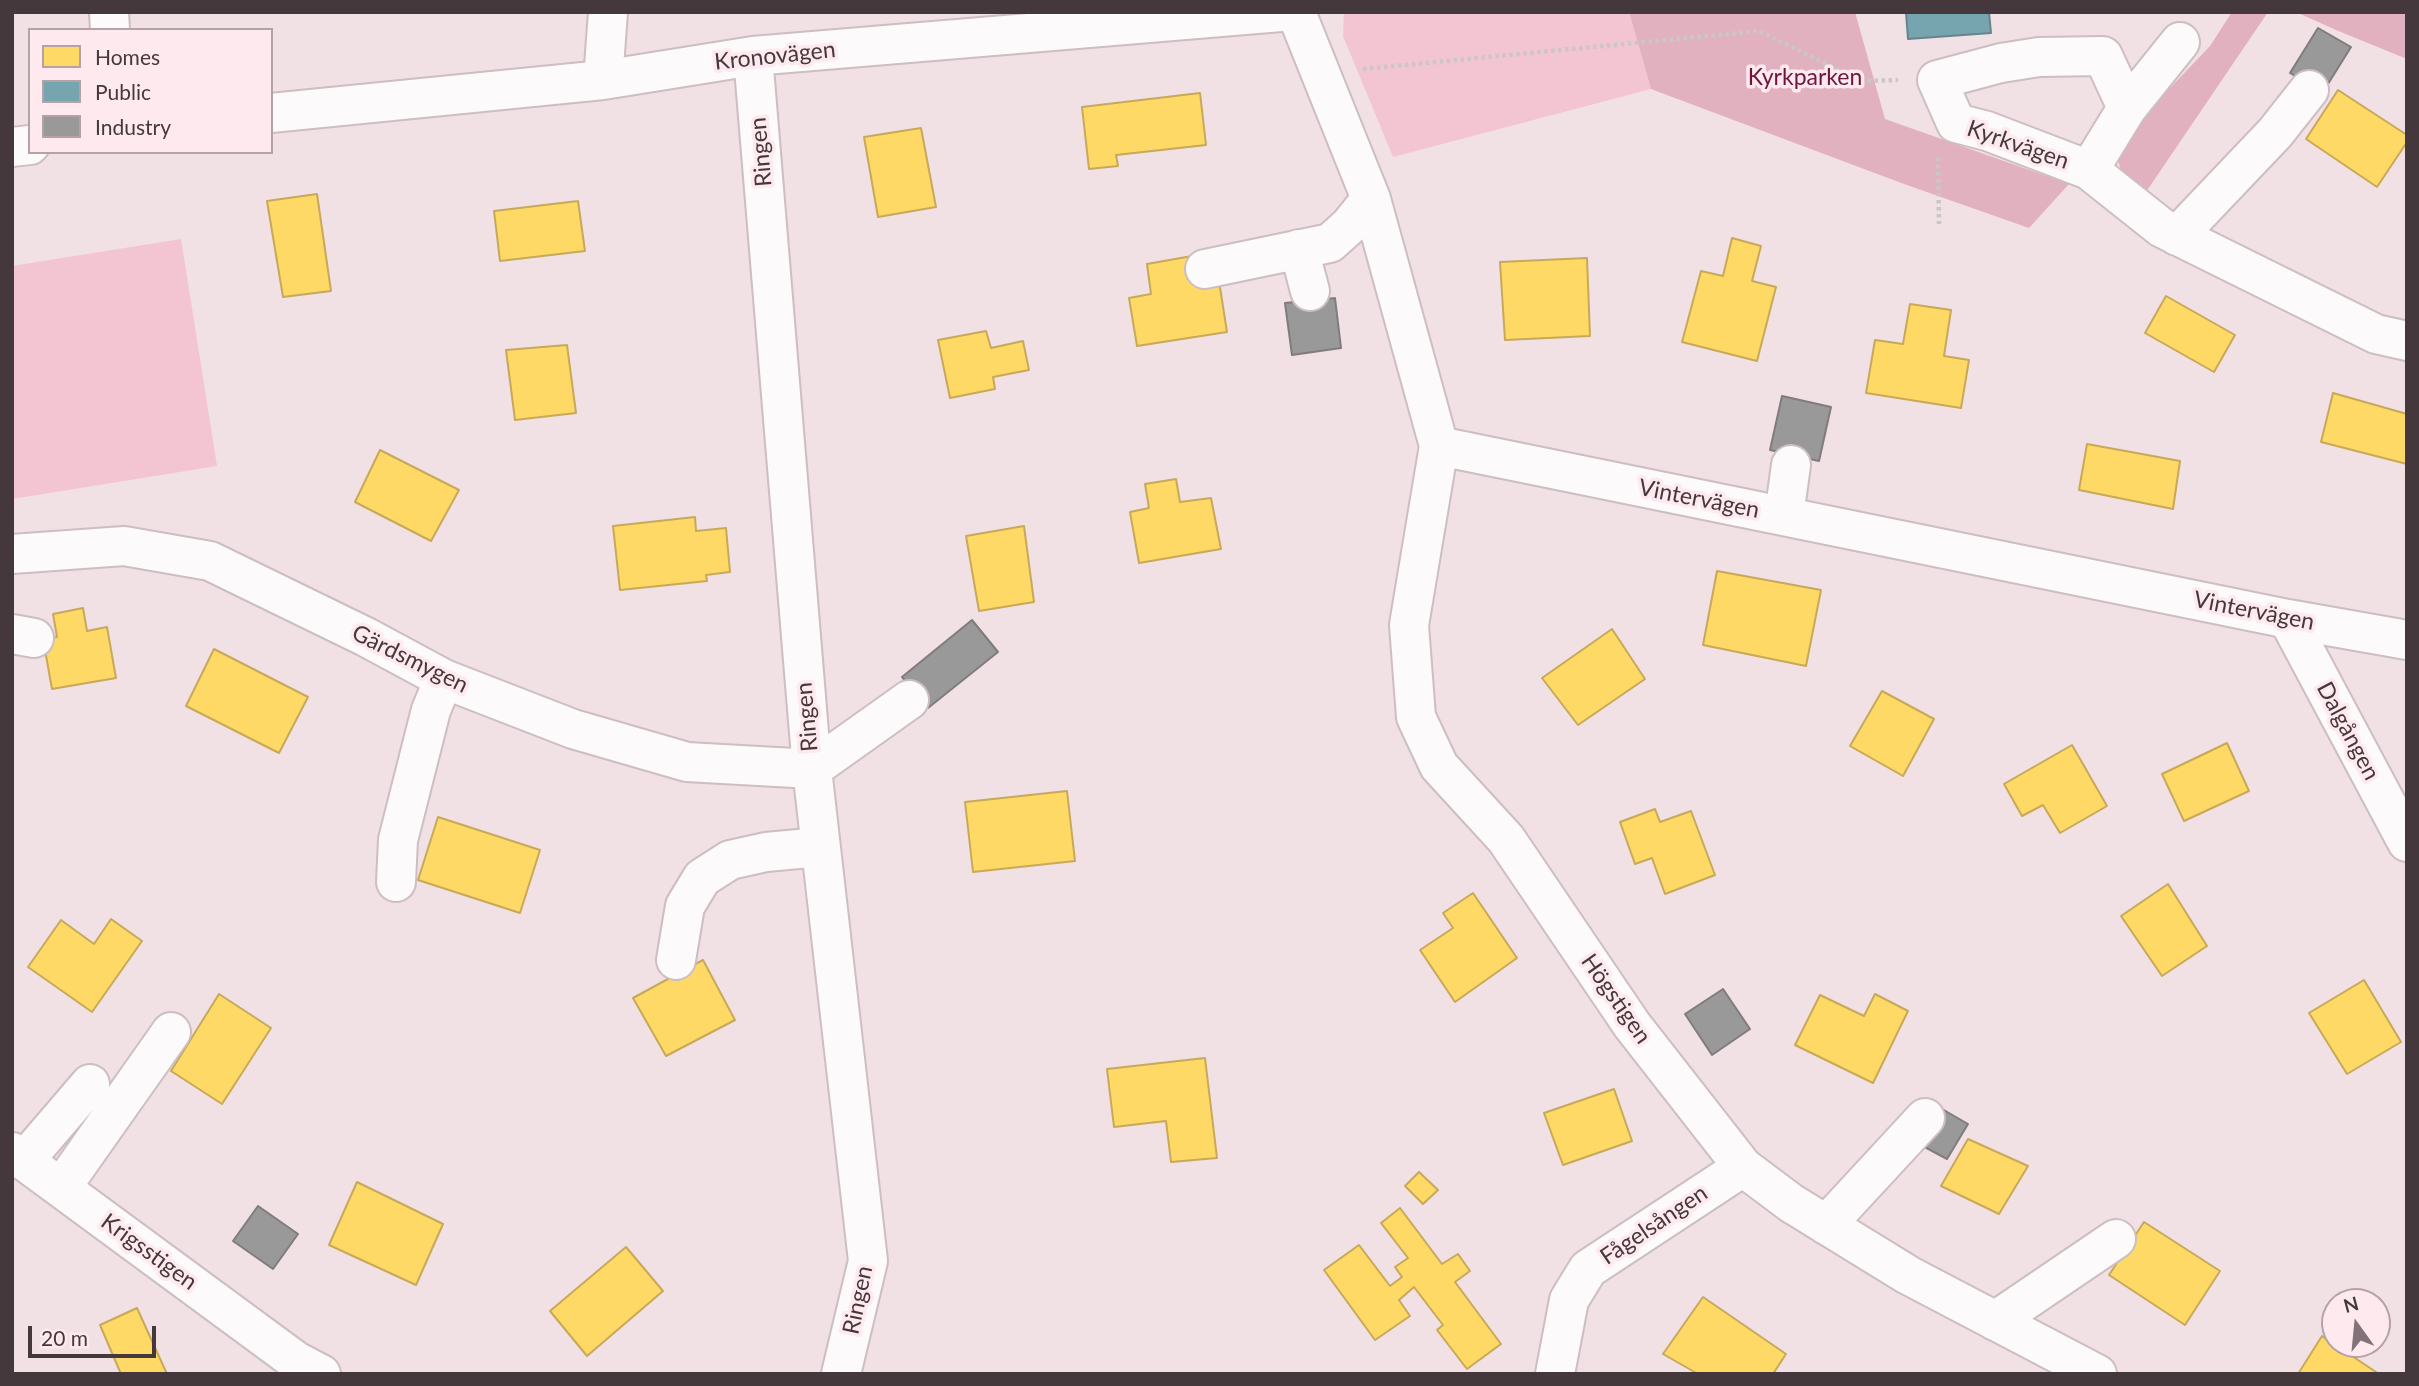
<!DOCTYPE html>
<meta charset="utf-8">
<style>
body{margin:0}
#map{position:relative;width:2419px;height:1386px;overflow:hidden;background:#f1e0e4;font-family:Lato,sans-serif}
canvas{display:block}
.frame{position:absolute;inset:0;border:14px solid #45383c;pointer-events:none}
.legend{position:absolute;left:28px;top:28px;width:245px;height:126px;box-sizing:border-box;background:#fee9ef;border:2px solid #b4a2a7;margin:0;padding:9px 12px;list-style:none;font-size:21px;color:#45383c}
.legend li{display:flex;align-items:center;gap:14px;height:35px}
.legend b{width:35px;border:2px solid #b4a2a7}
.north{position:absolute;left:2321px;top:1288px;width:70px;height:70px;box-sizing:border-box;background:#fee9ef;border:2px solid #b4a2a7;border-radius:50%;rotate:345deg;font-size:19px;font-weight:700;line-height:28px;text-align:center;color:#45383c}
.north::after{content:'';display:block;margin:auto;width:24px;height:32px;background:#817377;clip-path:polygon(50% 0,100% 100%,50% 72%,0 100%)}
.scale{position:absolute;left:28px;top:1326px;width:128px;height:32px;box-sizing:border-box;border:4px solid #45383c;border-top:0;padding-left:9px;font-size:21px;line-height:24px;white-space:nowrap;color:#45383c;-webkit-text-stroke:5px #fee9ef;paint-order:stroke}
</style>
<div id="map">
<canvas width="2419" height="1386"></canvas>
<div class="frame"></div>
<ul class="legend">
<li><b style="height:19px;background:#ffd966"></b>Homes</li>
<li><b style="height:19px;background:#76a5af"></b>Public</li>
<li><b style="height:19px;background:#999"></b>Industry</li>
</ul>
<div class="north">N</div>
<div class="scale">20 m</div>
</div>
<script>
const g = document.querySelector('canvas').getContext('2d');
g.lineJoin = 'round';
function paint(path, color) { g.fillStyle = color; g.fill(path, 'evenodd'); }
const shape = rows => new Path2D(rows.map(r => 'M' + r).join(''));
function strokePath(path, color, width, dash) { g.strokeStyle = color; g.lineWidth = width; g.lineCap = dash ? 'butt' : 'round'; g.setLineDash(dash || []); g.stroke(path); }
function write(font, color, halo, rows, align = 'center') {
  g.font = font + ' Lato,sans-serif'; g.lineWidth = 7; g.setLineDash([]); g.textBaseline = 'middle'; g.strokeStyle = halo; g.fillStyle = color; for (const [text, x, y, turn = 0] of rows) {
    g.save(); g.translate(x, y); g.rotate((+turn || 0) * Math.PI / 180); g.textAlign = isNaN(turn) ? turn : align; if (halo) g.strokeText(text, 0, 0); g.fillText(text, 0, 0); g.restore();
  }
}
paint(shape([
 [1344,12,1629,12,1651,89,1393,157,1343,36],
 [181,239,217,466,12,499,12,266]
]), '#f3c5d2');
paint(shape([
 [1629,12,1855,12,1885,119,2069,184,2029,228,1904,184,1651,89],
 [2232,12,2268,12,2144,195,2125,182,2118,161,2128,132,2210,46],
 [2296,12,2407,12,2407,59,2336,30]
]), '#e2b1bf');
const homes = shape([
 [2338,90,2407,135,2407,142,2377,187,2306,139,2338,90],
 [1200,93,1206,145,1116,155,1118,166,1089,169,1082,107,1200,93],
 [921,128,936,207,878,217,864,137,921,128],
 [317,194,331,291,283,297,267,201,317,194],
 [578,201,585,251,500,261,494,211,578,201],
 [1732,238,1761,246,1752,281,1776,287,1757,361,1682,342,1701,271,1723,276,1732,238],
 [1192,256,1219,281,1227,332,1137,346,1129,298,1151,294,1147,264,1192,256],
 [1587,258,1590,336,1505,340,1500,262,1587,258],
 [2166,296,2235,335,2214,372,2145,333,2166,296],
 [1910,304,1951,310,1944,356,1969,360,1961,408,1866,393,1875,340,1903,344,1910,304],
 [986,331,991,348,1023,341,1029,370,993,377,995,389,950,398,938,340,986,331],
 [567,345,576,413,515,420,506,350,567,345],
 [2333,393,2407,414,2407,464,2321,442,2333,393],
 [2087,444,2180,461,2173,509,2079,490,2087,444],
 [380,450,459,490,431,541,355,502,380,450],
 [1176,479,1180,502,1211,498,1221,549,1139,563,1130,512,1149,508,1145,484,1176,479],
 [695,517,696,531,726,528,730,572,706,575,707,581,620,590,613,526,695,517],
 [1024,526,1034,602,979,611,966,536,1024,526],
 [1717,571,1821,590,1806,666,1703,645,1717,571],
 [83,608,87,631,107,627,116,678,52,689,43,639,57,637,53,614,83,608],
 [1612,629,1645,679,1578,725,1542,678,1612,629],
 [214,649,308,697,279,753,186,706,214,649],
 [1882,691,1934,719,1903,776,1850,746,1882,691],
 [2227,743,2249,791,2184,821,2162,774,2227,743],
 [2072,745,2107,806,2060,833,2043,805,2022,816,2004,784,2072,745],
 [1067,791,1075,861,973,872,965,802,1067,791],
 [1655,809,1660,822,1691,811,1715,875,1665,894,1652,858,1635,864,1620,822,1655,809],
 [438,817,540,850,520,913,418,880,438,817],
 [2168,884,2207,946,2162,976,2121,916,2168,884],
 [1473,893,1517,958,1455,1002,1420,950,1453,928,1443,913,1473,893],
 [111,919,142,941,92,1012,28,967,61,920,94,944,111,919],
 [703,960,735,1020,666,1056,633,998,703,960],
 [2364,980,2401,1042,2347,1074,2309,1013,2364,980],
 [219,994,271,1028,222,1104,171,1071,219,994],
 [1875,994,1908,1011,1873,1083,1795,1045,1820,995,1864,1016,1875,994],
 [1205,1058,1217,1158,1171,1162,1166,1121,1114,1127,1107,1069,1205,1058],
 [1614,1089,1632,1141,1563,1165,1544,1113,1614,1089],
 [1968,1139,2028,1166,1999,1214,1941,1186,1968,1139],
 [1419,1172,1438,1190,1423,1204,1405,1186,1419,1172],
 [357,1182,443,1224,416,1285,329,1245,357,1182],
 [1400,1208,1442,1264,1458,1254,1470,1271,1455,1282,1501,1344,1467,1369,1437,1330,1443,1325,1414,1287,1399,1300,1410,1316,1375,1340,1324,1270,1359,1245,1390,1286,1402,1277,1395,1267,1408,1258,1381,1223,1400,1208],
 [2144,1222,2220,1271,2185,1325,2109,1275,2144,1222],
 [626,1247,663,1291,587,1356,550,1311,626,1247],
 [1703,1297,1786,1354,1773,1374,1698,1374,1663,1354,1703,1297],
 [137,1308,167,1374,121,1374,100,1325,137,1308],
 [2322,1336,2379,1374,2298,1374,2322,1336]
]);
paint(homes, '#ffd966');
strokePath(homes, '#c7a959', 2);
const public = shape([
 [1906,12,1989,12,1991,33,1908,39,1906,12]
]);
paint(public, '#76a5af');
strokePath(public, '#67848c', 2);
const industry = shape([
 [2318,28,2351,47,2323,92,2290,73,2318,28],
 [1335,298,1341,348,1292,355,1285,303,1335,298],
 [1782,396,1831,407,1819,461,1770,450,1782,396],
 [972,620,998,652,928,708,902,677,972,620],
 [1723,989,1750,1029,1712,1055,1685,1014,1723,989],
 [1942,1109,1968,1124,1947,1159,1921,1145,1942,1109],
 [258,1206,298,1234,273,1269,233,1241,258,1206]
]);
paint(industry, '#999');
strokePath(industry, '#807c7d', 2);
const minor = shape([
 [109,12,110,30],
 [1296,12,1371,199,1439,446,2288,619,2407,640],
 [753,56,812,769,868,1261,841,1374],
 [603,80,608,12],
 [2127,108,2180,42],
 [271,113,603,80,753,56,1281,12],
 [12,147,30,145],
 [2089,170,2127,108,2103,56,2039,57,2001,63,1937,80,1956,123,1987,131,2089,170,2162,228,2376,334,2407,341],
 [2177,236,2275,133,2309,90],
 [1299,249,1310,291],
 [1205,269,1330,243,1350,225,1371,199],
 [1439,446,1409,625,1416,717,1439,766,1506,839,1632,1025,1743,1167,1791,1203,1908,1275,2097,1374],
 [1784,516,1791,465],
 [12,554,124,546,210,561,366,637,444,679,573,729,687,762,812,769,909,700],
 [2288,619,2407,842],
 [12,634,34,638],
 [396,882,398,840,431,710,444,679],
 [676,960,685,906,702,878,730,860,766,852,820,847],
 [12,1152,296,1361,321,1374],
 [24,1161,90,1084],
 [61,1188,171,1032],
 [1826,1225,1925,1118],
 [1995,1321,2116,1239],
 [1555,1374,1569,1300,1588,1269,1743,1167]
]);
strokePath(minor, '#ccbec1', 42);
strokePath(shape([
 [1363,69,1759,31,1861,81,1898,80],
 [1938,158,1939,224]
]), '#cbc6c7', 4.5, [3.5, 3.5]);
strokePath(minor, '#fdfafb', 38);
write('23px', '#45383c', '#fee9ef', [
 ["Kronovägen",775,56,-6],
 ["Kyrkvägen",2018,145,19],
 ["Ringen",761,152,-95],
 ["Vintervägen",1699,499,11],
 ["Vintervägen",2254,611,11],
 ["Gärdsmygen",410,659,26],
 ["Ringen",807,717,-95],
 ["Dalgången",2348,731,62],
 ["Högstigen",1616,999,55],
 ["Fågelsången",1654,1225,-34],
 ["Krigsstigen",149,1252,36],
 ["Ringen",858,1300,-78]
]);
write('23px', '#6d153b', '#fee9ef', [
 ["Kyrkparken",1805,78]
]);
</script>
